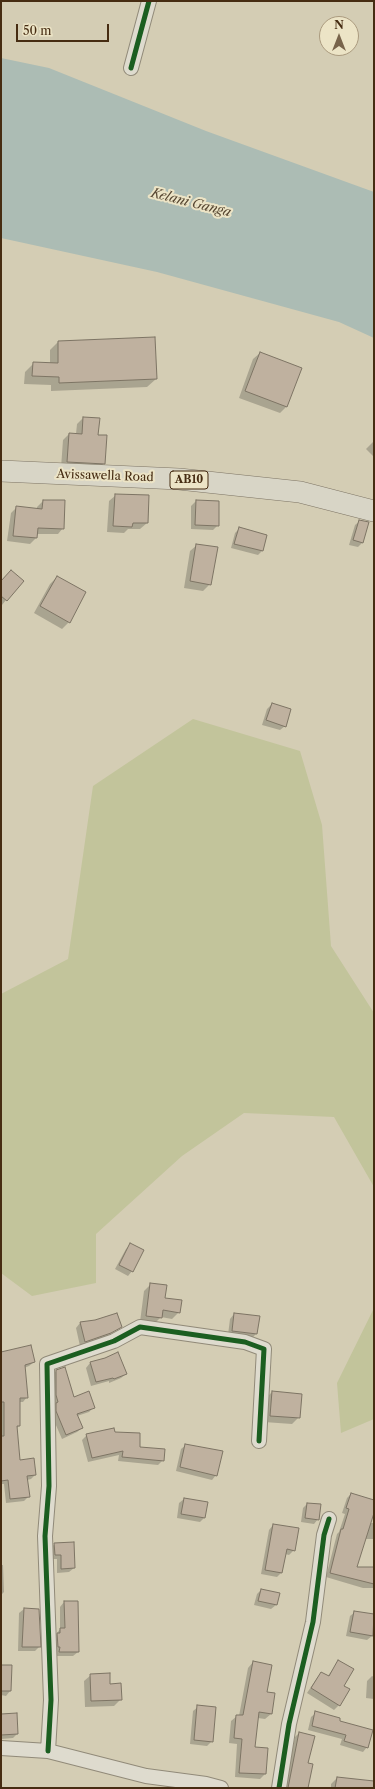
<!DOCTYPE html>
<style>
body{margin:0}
#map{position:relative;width:375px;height:1789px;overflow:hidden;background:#d4cdb4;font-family:"Libre Caslon Text",serif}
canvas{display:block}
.frame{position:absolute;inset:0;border:2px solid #462c12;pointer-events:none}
.north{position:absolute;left:319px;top:16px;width:40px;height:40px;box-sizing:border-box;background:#ece4c6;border:1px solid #aa9a7e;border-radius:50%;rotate:0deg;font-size:11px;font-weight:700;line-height:16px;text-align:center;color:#462c12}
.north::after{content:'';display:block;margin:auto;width:14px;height:18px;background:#78644b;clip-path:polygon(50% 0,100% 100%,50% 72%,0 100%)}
.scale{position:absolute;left:16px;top:24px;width:93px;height:18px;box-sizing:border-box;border:2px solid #462c12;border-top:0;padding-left:5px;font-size:12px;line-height:14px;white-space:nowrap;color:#462c12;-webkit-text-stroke:3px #ece4c6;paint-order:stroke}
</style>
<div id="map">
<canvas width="375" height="1789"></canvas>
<div class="frame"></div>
<div class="north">N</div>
<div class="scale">50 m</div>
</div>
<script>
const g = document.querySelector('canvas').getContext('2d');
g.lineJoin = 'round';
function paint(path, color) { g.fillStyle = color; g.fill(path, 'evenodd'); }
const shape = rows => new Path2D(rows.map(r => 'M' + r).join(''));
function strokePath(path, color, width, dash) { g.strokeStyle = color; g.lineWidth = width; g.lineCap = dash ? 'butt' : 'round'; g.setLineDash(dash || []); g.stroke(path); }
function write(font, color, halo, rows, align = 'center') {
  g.font = font + ' "Libre Caslon Text",serif'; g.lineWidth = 4; g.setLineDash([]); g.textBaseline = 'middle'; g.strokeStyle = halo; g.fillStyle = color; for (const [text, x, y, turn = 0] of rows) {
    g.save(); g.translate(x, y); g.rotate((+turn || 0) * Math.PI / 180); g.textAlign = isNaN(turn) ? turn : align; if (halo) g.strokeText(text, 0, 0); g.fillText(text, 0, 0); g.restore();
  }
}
paint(shape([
 [193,719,300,751,322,825,331,946,374,1013,374,1187,334,1117,244,1113,182,1156,96,1234,96,1283,32,1296,1,1273,1,994,68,959,93,786],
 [374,1308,374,1419,341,1433,337,1383]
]), '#c2c49b');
paint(shape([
 [1,58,49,68,206,131,374,192,374,338,339,322,157,272,1,238]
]), '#acbcb4');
paint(shape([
 [58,342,156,379,147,387,51,391,51,385,24,384,25,372,34,363,50,364,50,350],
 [260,353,286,407,280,413,239,398,253,359],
 [83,418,97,436,104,463,98,470,61,468,63,440,69,434,76,434,77,424],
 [374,441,374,457,366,449],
 [116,495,147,523,140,529,128,529,124,533,107,532,109,501],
 [43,501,63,528,58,534,36,534,36,538,30,544,7,541,11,513,17,507,37,509,37,507],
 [196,501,218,502,218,525,213,530,191,529,191,506],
 [360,521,362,543,358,547,349,545,355,525],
 [239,529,266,536,262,551,258,555,231,548,235,533],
 [197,545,210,584,203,591,184,588,190,551],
 [57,577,69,622,62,629,34,613,50,584],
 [1,582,6,600,2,605,1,604],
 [272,704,285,726,280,730,262,725,267,709],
 [131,1244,132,1271,128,1276,115,1269,126,1249],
 [151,1284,179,1312,172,1319,161,1317,154,1324,140,1322,144,1291],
 [234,1314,256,1334,252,1338,228,1335,230,1319],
 [95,1321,121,1327,105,1337,80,1346,76,1328,80,1323],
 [1,1353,34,1362,29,1366,24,1368,27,1397,23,1402,19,1402,19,1426,16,1429,19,1461,35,1475,31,1479,27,1480,29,1496,24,1501,6,1503,4,1484,1,1484],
 [106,1359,126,1374,121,1378,109,1383,109,1381,91,1386,86,1368,90,1363],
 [56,1371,73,1398,94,1407,89,1412,77,1416,82,1428,77,1432,62,1439,52,1416,52,1376],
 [272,1392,299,1417,292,1424,264,1422,265,1399],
 [114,1433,139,1448,163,1460,158,1465,118,1461,119,1455,88,1462,82,1440,87,1435],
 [186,1445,216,1475,212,1480,176,1471,181,1449],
 [351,1494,374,1501,374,1509,370,1523,374,1523,374,1539,365,1539,356,1568,374,1568,374,1588,363,1588,326,1577,337,1534,339,1532,345,1514,342,1513,347,1498],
 [184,1499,204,1518,200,1522,177,1518,179,1503],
 [307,1504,318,1519,314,1524,301,1522,303,1508],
 [273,1525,294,1550,289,1555,285,1554,281,1573,277,1577,261,1574,269,1530],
 [55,1544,74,1568,69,1572,57,1573,57,1559,51,1559,50,1548],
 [1,1565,3,1565,4,1592,1,1595],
 [261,1590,276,1605,271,1609,254,1605,257,1594],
 [64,1602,78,1652,73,1656,55,1656,53,1639,60,1629,60,1607],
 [24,1609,40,1646,35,1651,18,1651,19,1613],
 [355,1612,374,1615,372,1636,367,1640,346,1636,350,1616],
 [339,1661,343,1687,339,1705,334,1710,307,1693,317,1678,321,1673,327,1677],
 [253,1662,266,1693,271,1714,265,1719,258,1718,254,1748,265,1774,260,1779,235,1777,237,1744,229,1743,231,1721,237,1716,239,1716,248,1668],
 [1,1666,11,1666,10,1691,6,1696,1,1695],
 [91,1675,109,1685,121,1699,114,1706,85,1707,84,1681],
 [372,1676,374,1677,374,1699,366,1698,367,1681],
 [198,1707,212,1741,207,1746,190,1744,193,1711],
 [316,1713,338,1722,367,1747,363,1752,340,1745,342,1739,308,1730,311,1717],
 [1,1715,17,1734,13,1738,1,1739],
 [299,1733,307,1764,307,1788,284,1788,295,1737],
 [337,1778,373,1788,331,1788,331,1784]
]), '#0003');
const building = shape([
 [155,337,157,379,59,383,59,377,32,376,33,362,58,363,58,341,155,337],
 [260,352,302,368,287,407,245,391,260,352],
 [83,417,100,418,98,435,107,435,105,464,67,462,69,433,82,434,83,417],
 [115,494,149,495,148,523,133,523,132,527,113,526,115,494],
 [43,500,65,500,64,529,38,528,37,538,13,536,16,506,42,509,43,500],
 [196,500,219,501,219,526,195,525,196,500],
 [359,520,369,522,363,543,353,540,359,520],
 [239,527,267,535,263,551,234,544,239,527],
 [196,544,218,547,211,585,190,581,196,544],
 [11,570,24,581,7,601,1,596,1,581,11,570],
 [57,576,86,592,70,623,40,606,57,576],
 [272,703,291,709,286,727,266,720,272,703],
 [130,1243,144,1250,133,1272,119,1265,130,1243],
 [150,1283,167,1285,165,1298,182,1300,180,1313,163,1310,162,1318,146,1316,150,1283],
 [117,1313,122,1327,111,1333,85,1342,80,1322,95,1320,117,1313],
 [234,1313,260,1316,257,1334,232,1331,234,1313],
 [31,1345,35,1362,25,1365,28,1398,20,1398,20,1426,17,1426,20,1460,34,1458,36,1475,27,1476,30,1497,10,1499,8,1480,1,1481,1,1436,4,1436,4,1402,1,1402,1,1352,31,1345],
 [118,1352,127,1374,114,1379,113,1378,96,1382,90,1362,105,1358,118,1352],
 [65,1367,74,1397,89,1391,95,1408,77,1414,83,1428,66,1435,56,1411,56,1403,58,1402,56,1395,56,1370,65,1367],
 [272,1391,302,1394,300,1418,270,1416,272,1391],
 [114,1428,115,1432,140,1433,140,1447,165,1449,164,1461,122,1457,123,1451,92,1458,86,1434,114,1428],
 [185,1444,223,1451,217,1476,180,1467,185,1444],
 [351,1493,374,1500,374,1513,357,1567,374,1567,374,1584,330,1573,341,1529,343,1529,349,1509,346,1508,351,1493],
 [184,1498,208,1502,205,1518,181,1514,184,1498],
 [307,1503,321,1504,319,1520,305,1518,307,1503],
 [273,1524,299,1528,295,1551,287,1549,282,1573,265,1570,273,1524],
 [74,1542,75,1568,61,1569,61,1555,55,1555,54,1543,74,1542],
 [261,1589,280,1593,277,1605,258,1601,261,1589],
 [64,1601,78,1601,79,1652,59,1652,60,1647,58,1647,57,1633,60,1633,60,1628,65,1628,64,1601],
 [24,1608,39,1609,41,1647,22,1647,24,1608],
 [354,1611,374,1614,373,1636,350,1632,354,1611],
 [338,1660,354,1669,344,1686,350,1689,340,1706,311,1688,321,1672,329,1676,338,1660],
 [253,1661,272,1665,267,1692,275,1693,272,1714,259,1712,255,1747,268,1748,266,1774,239,1773,242,1739,234,1738,236,1715,243,1715,253,1661],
 [1,1665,12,1665,11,1691,1,1691,1,1665],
 [110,1673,110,1684,121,1683,122,1700,91,1701,90,1674,110,1673],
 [197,1705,216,1707,213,1742,194,1740,197,1705],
 [315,1711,340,1718,340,1721,373,1730,368,1748,344,1741,346,1735,312,1726,315,1711],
 [17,1713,18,1734,1,1735,1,1714,17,1713],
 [299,1732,315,1736,308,1763,313,1764,308,1788,288,1788,299,1732],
 [337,1777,374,1781,374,1788,335,1788,337,1777]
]);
paint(building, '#bfb19f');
strokePath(building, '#7d7464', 1);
const street = shape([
 [131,68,149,1],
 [1,1748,48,1751,146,1776,206,1784,221,1788],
 [48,1751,51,1700,45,1536,49,1486,47,1364,114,1341,140,1327,245,1342,264,1349,259,1441],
 [279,1788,289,1724,313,1622,324,1535,329,1519]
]);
const primary = shape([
 [1,471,179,479,300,492,374,511]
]);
strokePath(street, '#918a79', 16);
strokePath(primary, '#7d7464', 22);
strokePath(street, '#dedbce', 14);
strokePath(primary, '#d8d5c6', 21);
strokePath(shape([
 [131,68,149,1],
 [48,1751,51,1700,45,1536,49,1486,47,1364,114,1341,140,1327,245,1342,264,1349,259,1441],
 [279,1788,289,1724,313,1622,324,1535,329,1519]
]), '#1b5e20', 5);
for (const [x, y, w] of [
 [189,480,38]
]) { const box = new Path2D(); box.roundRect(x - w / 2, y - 9, w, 18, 3); g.fillStyle = '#ece4c6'; g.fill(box); strokePath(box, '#462c12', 1); }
write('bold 11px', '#462c12', null, [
 ["AB10",189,480]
]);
write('12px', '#462c12', '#ece4c6', [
 ["Avissawella Road",105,476,2]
]);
write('italic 13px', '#574732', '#ece4c6', [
 ["Kelani Ganga",191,203,14]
]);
</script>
